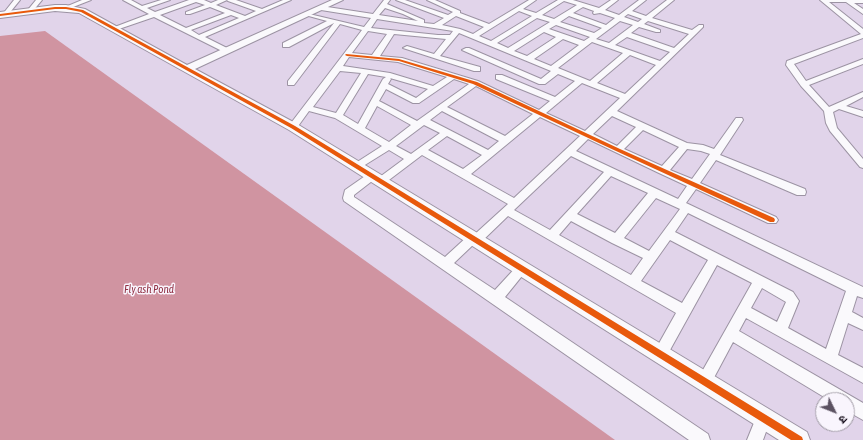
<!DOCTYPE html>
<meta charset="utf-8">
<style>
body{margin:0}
#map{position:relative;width:863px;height:440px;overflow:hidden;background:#e1d4ea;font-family:"Asap Condensed","Noto Sans Devanagari",sans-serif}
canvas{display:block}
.north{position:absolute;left:815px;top:392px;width:40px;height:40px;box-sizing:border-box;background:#f9f5fd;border:1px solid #9d98a2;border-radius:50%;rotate:133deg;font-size:11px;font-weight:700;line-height:16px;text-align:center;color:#140c19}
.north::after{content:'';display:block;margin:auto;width:14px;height:18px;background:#5c5262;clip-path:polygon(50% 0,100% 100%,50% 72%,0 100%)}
</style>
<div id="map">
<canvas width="863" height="440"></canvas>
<div class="north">उ</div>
</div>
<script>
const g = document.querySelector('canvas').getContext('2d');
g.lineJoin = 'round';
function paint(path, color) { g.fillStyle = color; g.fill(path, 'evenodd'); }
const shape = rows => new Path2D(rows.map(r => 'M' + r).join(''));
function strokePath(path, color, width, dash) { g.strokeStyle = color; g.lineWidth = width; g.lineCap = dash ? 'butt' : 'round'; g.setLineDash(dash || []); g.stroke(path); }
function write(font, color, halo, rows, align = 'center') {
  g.font = font + ' "Asap Condensed",sans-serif'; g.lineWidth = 3; g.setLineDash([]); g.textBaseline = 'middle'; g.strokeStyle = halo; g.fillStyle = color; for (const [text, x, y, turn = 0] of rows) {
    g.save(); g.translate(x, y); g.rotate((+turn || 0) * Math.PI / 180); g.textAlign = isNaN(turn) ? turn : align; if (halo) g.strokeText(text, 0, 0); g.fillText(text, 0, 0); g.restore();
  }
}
paint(shape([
 [45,31,615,440,0,440,0,36]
]), '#d094a1');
const street = shape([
 [14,0,20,0,7,16,3,16,2,15,14,0],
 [36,0,42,0,32,12,28,12,27,11,36,0],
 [82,0,91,0,68,9,63,8,82,0],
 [123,0,131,0,142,6,161,0,170,0,147,8,155,12,189,0,204,0,211,3,218,0,236,0,262,9,283,0,291,0,205,37,229,49,230,51,226,53,154,17,116,30,112,30,112,28,149,14,123,0],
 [227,0,228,1,256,11,245,16,216,5,227,0],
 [196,2,205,5,186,12,186,14,190,14,210,7,225,13,186,28,160,15,196,2],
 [231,15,239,18,199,35,191,30,231,15],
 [384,0,390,0,387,4,424,20,424,23,434,24,444,18,396,0,405,0,448,15,453,12,427,0,435,0,460,11,460,13,489,24,529,0,536,0,523,9,536,13,558,0,573,0,599,8,611,0,618,0,605,10,619,15,639,0,646,0,632,11,646,16,667,0,674,0,652,18,692,30,699,25,703,25,703,27,696,34,617,111,687,143,703,145,714,149,736,118,742,118,743,120,720,155,805,189,806,192,805,195,797,195,716,160,700,183,776,217,778,220,776,223,768,223,696,189,686,203,863,287,863,298,857,296,852,312,863,318,863,330,848,323,838,355,863,368,863,383,746,318,739,331,863,403,863,420,847,411,847,400,829,400,733,342,709,387,704,389,699,387,697,382,699,377,752,283,717,265,665,359,660,360,655,359,653,354,676,313,508,216,480,243,474,244,454,263,495,290,518,265,522,263,526,265,528,268,526,271,505,297,708,434,710,440,689,440,344,201,343,198,345,190,368,174,376,174,377,176,376,178,354,195,354,197,445,257,469,235,475,234,508,204,422,155,385,183,377,183,376,181,377,179,404,159,389,150,360,168,354,168,352,166,354,164,382,146,335,118,309,111,296,129,293,130,288,127,362,30,340,24,294,85,288,85,288,81,334,23,289,47,283,47,283,43,327,21,305,15,305,13,364,27,371,18,321,10,318,8,321,6,373,14,384,0],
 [564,1,577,5,554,19,542,15,564,1],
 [583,7,594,11,593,13,594,14,600,13,615,18,606,25,573,13,583,7],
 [385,8,403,14,418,21,379,15,385,8],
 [519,11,532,16,491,41,479,36,519,11],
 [628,14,642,19,638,22,624,17,628,14],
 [456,16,484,27,473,34,460,29,442,25,456,16],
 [569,16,602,28,594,33,560,22,569,16],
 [537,18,550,22,508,48,497,43,537,18],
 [377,19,453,31,450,35,438,35,371,28,377,19],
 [620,21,633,25,609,43,596,39,620,21],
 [648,21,689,34,674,48,631,33,639,27,656,32,660,32,660,30,644,24,648,21],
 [556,25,590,37,584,41,549,29,556,25],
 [368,31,387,34,372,55,352,53,368,31],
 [544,32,556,37,527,56,514,51,544,32],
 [459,33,551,71,541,79,469,48,466,48,462,50,539,84,545,84,558,74,575,81,555,97,502,75,496,75,496,79,550,101,539,110,478,81,402,58,380,56,394,34,446,39,434,54,407,46,403,48,474,71,480,71,480,67,440,56,459,33],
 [627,37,670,52,660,61,615,45,627,37],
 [563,39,579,45,551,66,534,59,563,39],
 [592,42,623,53,590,81,558,68,592,42],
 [630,55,656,65,625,94,597,83,630,55],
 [349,57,398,62,447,77,433,86,390,73,343,66,349,57],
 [340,71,361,73,336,113,313,107,340,71],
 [368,74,386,77,383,79,358,124,343,115,368,74],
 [390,78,428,89,416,98,388,84,391,79,390,78],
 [454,79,469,84,417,121,379,101,386,89,413,103,419,103,454,79],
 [582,83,620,98,585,131,546,113,582,83],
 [476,86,533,114,505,136,447,107,476,86],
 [377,106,411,125,389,142,365,128,377,106],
 [442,111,499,141,488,150,430,120,442,111],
 [612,116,636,127,617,146,593,134,612,116],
 [540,117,580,136,514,198,471,174,540,117],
 [424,125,440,133,411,154,396,146,424,125],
 [643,130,679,147,662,166,624,149,643,130],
 [447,136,482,155,463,169,428,150,447,136],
 [588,139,659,173,687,186,678,199,576,151,588,139],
 [687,149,701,151,710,154,692,179,670,170,687,149],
 [571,156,604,172,550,230,514,210,571,156],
 [611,176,648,193,615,233,577,214,611,176],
 [656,198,680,209,649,251,624,238,656,198],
 [688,213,846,291,826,349,788,328,799,301,793,292,675,232,688,213],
 [571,221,612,243,643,258,631,275,559,235,571,221],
 [670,240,708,260,682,303,641,281,670,240],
 [762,288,786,302,777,322,751,308,762,288],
 [820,0,863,0,863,3,854,3,863,9,863,14,846,2,829,2,863,29,863,38,794,64,806,81,863,59,863,64,809,85,829,107,863,92,863,97,846,106,863,111,863,117,839,109,833,112,837,128,863,159,863,168,860,167,830,131,826,123,824,111,801,86,786,65,787,61,861,34,820,0],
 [763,410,768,413,771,418,763,440,747,440,758,413,763,410]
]);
const secondary = shape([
 [332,0,343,0,195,69,297,124,807,432,810,440,779,440,289,130,79,13,55,11,0,18,0,12,55,5,66,5,85,9,187,65,332,0]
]);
strokePath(street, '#9c93a3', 2);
strokePath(secondary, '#9c93a3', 2);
paint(street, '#faf9fc');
paint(secondary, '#faf9fc');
paint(shape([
 [55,7,66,7,83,10,295,126,802,437,803,440,791,440,291,128,81,12,66,9,55,9,0,16,0,14,55,7],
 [346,54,399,59,477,82,620,149,774,218,775,220,774,222,770,222,616,151,473,84,399,61,347,56,345,55,346,54]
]), '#e8590c');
write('italic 11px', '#913044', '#f9f5fd', [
 ["Fly ash Pond",149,290]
]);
</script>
